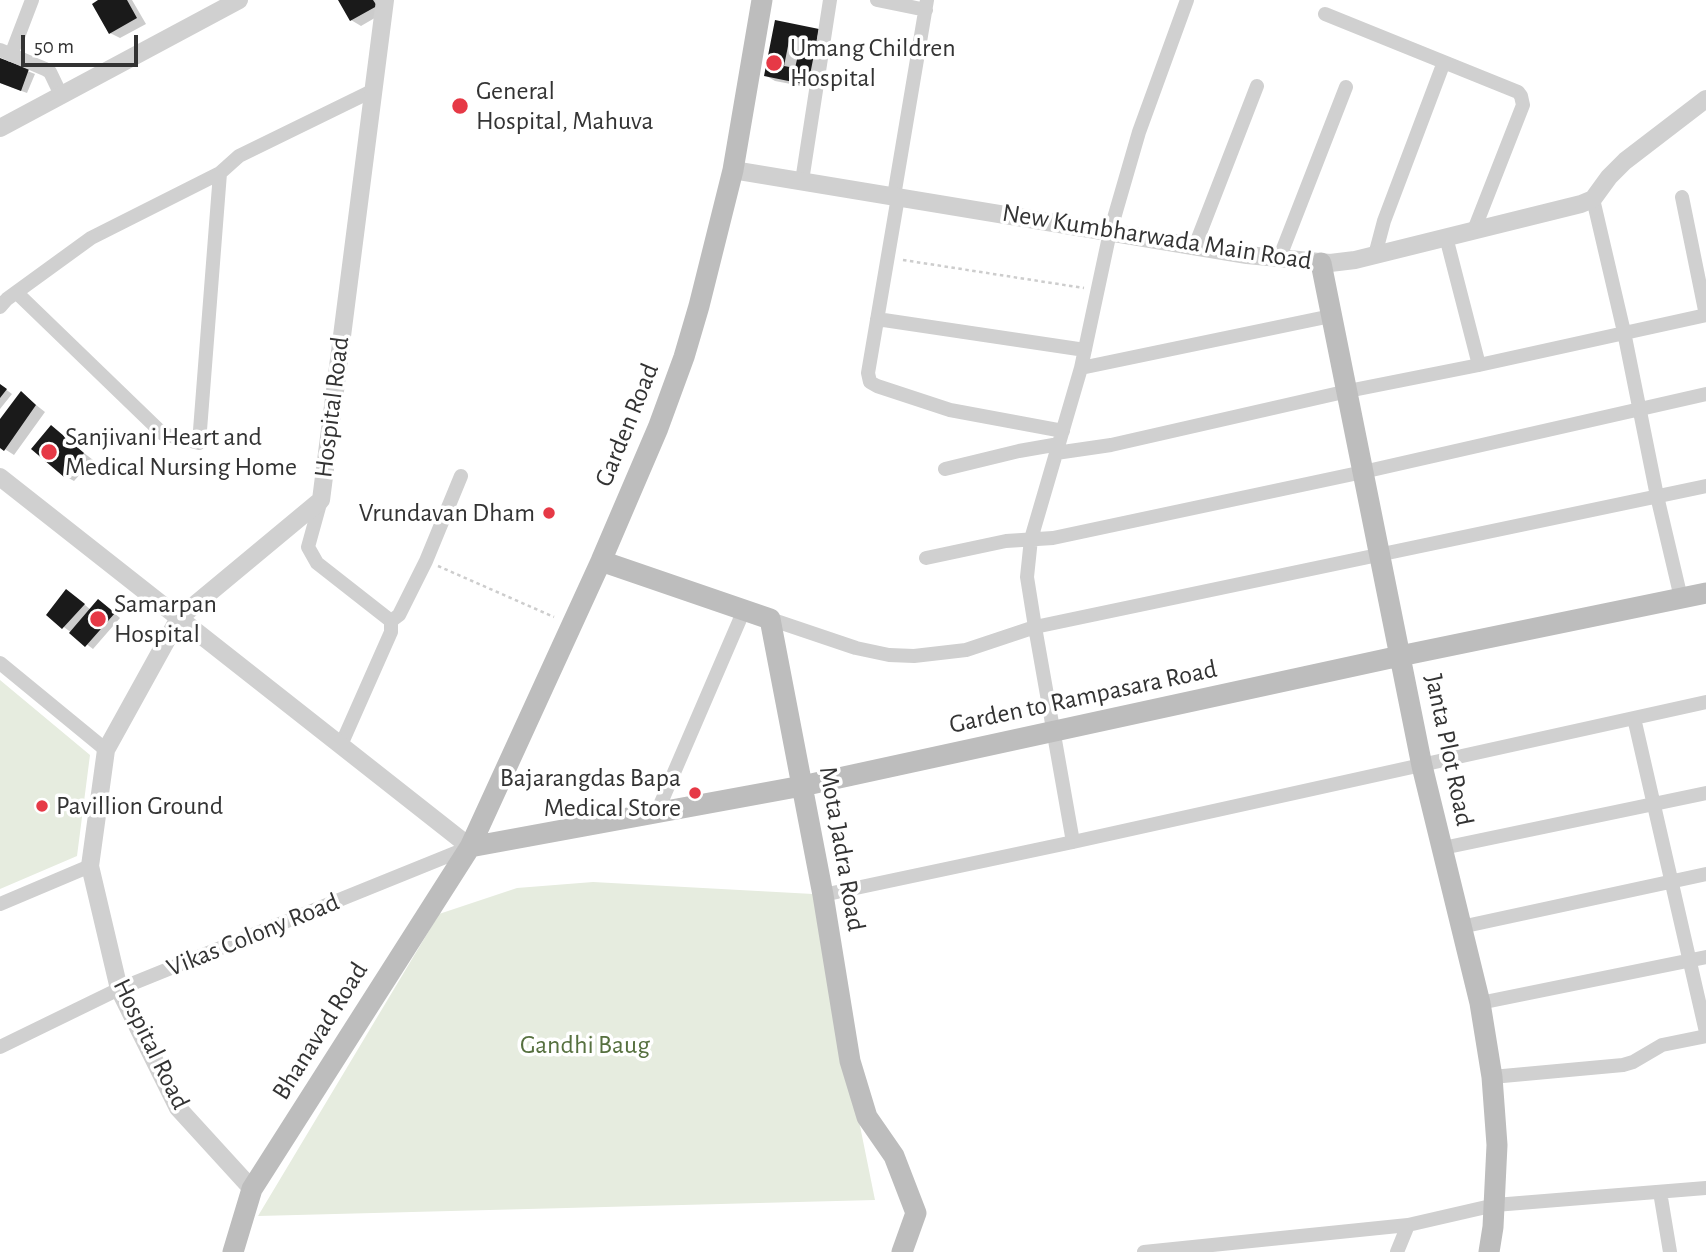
<!DOCTYPE html>
<style>
body{margin:0}
#map{position:relative;width:1706px;height:1252px;overflow:hidden;background:#fff;font-family:"Alegreya Sans",sans-serif}
canvas{display:block}
.scale{position:absolute;left:21px;top:35px;width:117px;height:32px;box-sizing:border-box;border:4px solid #333;border-top:0;padding-left:9px;font-size:21px;line-height:24px;white-space:nowrap;color:#333;-webkit-text-stroke:5px #fff;paint-order:stroke}
</style>
<div id="map">
<canvas width="1706" height="1252"></canvas>
<div class="scale">50 m</div>
</div>
<script>
const g = document.querySelector('canvas').getContext('2d');
g.lineJoin = 'round';
function paint(path, color) { g.fillStyle = color; g.fill(path, 'evenodd'); }
const shape = rows => new Path2D(rows.map(r => 'M' + r).join(''));
function strokePath(path, color, width, dash) { g.strokeStyle = color; g.lineWidth = width; g.lineCap = dash ? 'butt' : 'round'; g.setLineDash(dash || []); g.stroke(path); }
function write(font, color, halo, rows, align = 'center') {
  g.font = font + ' "Alegreya Sans",sans-serif'; g.lineWidth = 7; g.setLineDash([]); g.textBaseline = 'middle'; g.strokeStyle = halo; g.fillStyle = color; for (const [text, x, y, turn = 0] of rows) {
    g.save(); g.translate(x, y); g.rotate((+turn || 0) * Math.PI / 180); g.textAlign = isNaN(turn) ? turn : align; if (halo) g.strokeText(text, 0, 0); g.fillText(text, 0, 0); g.restore();
  }
}
paint(shape([
 [0,680,90,755,77,856,0,889],
 [593,882,813,894,875,1200,258,1216,439,914,517,888]
]), '#e6ecdf');
paint(shape([
 [102,0,132,0,146,24,120,38,110,33],
 [340,0,379,0,385,12,361,26,351,20],
 [776,22,818,31,817,89,775,81,765,75],
 [0,60,35,74,27,93,0,83],
 [0,385,12,394,0,409],
 [21,393,45,412,14,455,0,446,0,422],
 [51,427,93,460,74,481,65,476],
 [73,595,91,610,105,605,120,618,93,649,48,615]
]), '#0003');
paint(shape([
 [98,0,127,0,137,18,109,34,92,4],
 [338,0,373,0,377,6,350,21],
 [775,20,819,29,808,85,764,76],
 [790,36,802,38,795,68,784,66],
 [0,58,29,69,21,91,0,83],
 [0,384,7,389,0,398],
 [21,391,36,405,4,451,0,448,0,419],
 [51,425,84,453,64,477,31,449],
 [66,589,85,604,62,629,46,615],
 [98,599,115,613,85,647,69,633]
]), '#1a1a1a');
strokePath(shape([
 [903,260,1084,288],
 [438,566,554,617]
]), '#cdcdcd', 2.5, [3.5, 3.5]);
strokePath(shape([
 [877,0,926,10],
 [1187,0,1139,132,1110,232,1081,368,1031,539,1027,577,1035,627,1706,486],
 [1325,14,1518,92,1521,96,1523,105,1474,230],
 [0,50,45,69,50,72,61,95],
 [11,55,32,0],
 [802,181,830,0],
 [894,196,927,0],
 [898,197,868,373,870,382,877,386,950,410,1063,431],
 [1682,197,1706,315],
 [1593,199,1624,332,1657,496,1681,598],
 [1446,237,1479,365],
 [1195,246,1257,86],
 [1375,255,1384,221,1444,62],
 [1279,259,1346,87],
 [17,293,163,434,199,443,220,173],
 [0,307,7,299,91,238,220,173,239,156,374,90],
 [877,319,1085,350],
 [1081,368,1331,316],
 [1056,453,1111,445,1348,391,1479,365,1706,315],
 [945,469,1019,451,1059,444],
 [321,500,308,547,317,563,391,621,391,632,341,745],
 [926,558,1006,541,1053,538,1363,472,1706,394],
 [770,619,856,648,889,655,914,656,966,650,1035,627,1073,842],
 [391,621,399,615,426,561,461,476],
 [0,663,106,750],
 [1634,718,1706,1032],
 [657,812,744,610],
 [1443,848,1706,793],
 [823,895,1073,842,1706,702],
 [0,904,90,866],
 [1461,927,1706,874],
 [1480,1003,1706,957],
 [0,1047,119,989,470,847],
 [1492,1077,1623,1065,1633,1062,1662,1045,1706,1036],
 [1660,1192,1670,1252],
 [1144,1252,1408,1225],
 [1397,1252,1408,1225,1495,1205,1706,1188]
]), '#d0d0d0', 14);
strokePath(shape([
 [0,128,239,0],
 [733,170,1247,255,1330,263,1355,260,1581,204,1593,199,1609,177,1625,161,1706,99],
 [0,477,470,847],
 [252,1189,178,1108,119,989,90,866,106,750,179,618,321,500,385,0]
]), '#d0d0d0', 18);
strokePath(shape([
 [1321,263,1422,766,1480,1003,1492,1077,1497,1145,1493,1227,1489,1252],
 [601,561,770,619,823,895,850,1061,867,1117,894,1156,916,1213,902,1252],
 [470,847,802,786,1400,656,1706,593],
 [233,1252,252,1189,470,847,601,561,658,428,684,357,699,306,733,170,762,0]
]), '#bdbdbd', 21);
for (const [x, y, r, color] of [
 [774,63,9,"#e63946"],
 [460,106,9,"#e63946"],
 [49,452,9,"#e63946"],
 [549,513,7,"#e63946"],
 [98,619,9,"#e63946"],
 [695,793,7,"#e63946"],
 [42,806,7,"#e63946"]
]) { const dot = new Path2D(); dot.arc(x, y, r, 0, 2 * Math.PI); g.fillStyle = color; g.fill(dot); strokePath(dot, '#fff', 2.5); }
write('26px', '#333', '#fff', [
 ["Umang Children",790,48],
 ["Hospital",790,78],
 ["General",476,91],
 ["Hospital, Mahuva",476,121],
 ["Sanjivani Heart and",65,437],
 ["Medical Nursing Home",65,467],
 ["Vrundavan Dham",535,513,"right"],
 ["Samarpan",114,604],
 ["Hospital",114,634],
 ["Bajarangdas Bapa",681,778,"right"],
 ["Medical Store",681,808,"right"],
 ["Pavillion Ground",56,806]
], 'left');
write('26px', '#333', '#fff', [
 ["New Kumbharwada Main Road",1157,237,9],
 ["Hospital Road",332,407,-83],
 ["Garden Road",627,425,-68],
 ["Garden to Rampasara Road",1083,697,-12],
 ["Janta Plot Road",1449,750,78],
 ["Mota Jadra Road",842,849,80],
 ["Vikas Colony Road",253,935,-22],
 ["Bhanavad Road",320,1031,-58],
 ["Hospital Road",151,1044,64]
]);
write('26px', '#56703f', '#fff', [
 ["Gandhi Baug",585,1045]
]);
</script>
